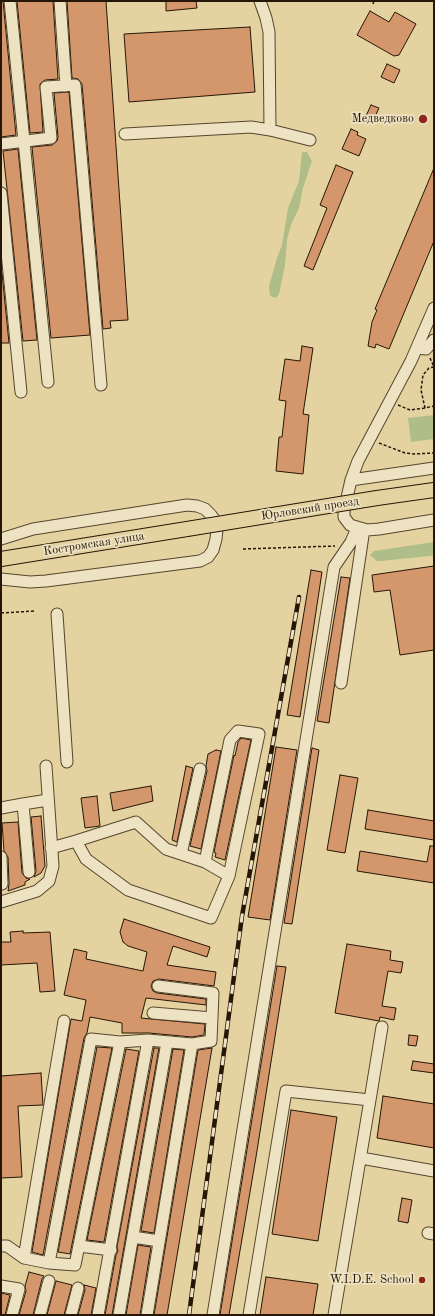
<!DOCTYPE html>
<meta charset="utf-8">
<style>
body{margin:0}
#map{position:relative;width:435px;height:1316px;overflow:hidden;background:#e4d3a1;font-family:"Old Standard TT",serif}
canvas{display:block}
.frame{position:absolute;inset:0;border:2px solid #261607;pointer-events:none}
</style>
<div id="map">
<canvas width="435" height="1316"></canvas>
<div class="frame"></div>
</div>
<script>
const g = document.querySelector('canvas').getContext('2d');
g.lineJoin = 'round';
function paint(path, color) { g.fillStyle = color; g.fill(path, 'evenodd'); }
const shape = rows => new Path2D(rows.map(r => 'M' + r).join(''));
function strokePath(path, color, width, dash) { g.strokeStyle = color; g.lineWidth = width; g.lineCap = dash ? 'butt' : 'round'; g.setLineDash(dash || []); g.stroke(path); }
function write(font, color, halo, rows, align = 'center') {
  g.font = font + ' "Old Standard TT",serif'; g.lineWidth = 3.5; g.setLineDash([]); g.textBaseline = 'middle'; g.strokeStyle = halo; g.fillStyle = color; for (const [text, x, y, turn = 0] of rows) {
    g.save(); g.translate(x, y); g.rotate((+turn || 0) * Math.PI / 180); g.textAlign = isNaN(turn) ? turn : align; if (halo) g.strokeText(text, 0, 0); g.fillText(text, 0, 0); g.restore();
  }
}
paint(shape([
 [302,152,307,152,312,161,303,188,299,208,291,225,287,240,285,265,279,294,276,298,270,296,269,286,277,258,282,245,288,208,299,181],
 [434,415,434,439,411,442,408,418],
 [434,542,434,555,430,556,381,561,377,561,370,555,374,551]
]), '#afbe88');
const building = shape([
 [1,1,3,1,16,135,1,137,1,1],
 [17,1,53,1,58,79,45,80,40,84,43,132,30,133,17,1],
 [67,1,106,1,128,320,110,321,111,328,103,329,82,84,78,79,72,78,67,1],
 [166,1,196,1,197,8,166,11,166,1],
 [370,11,389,22,395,12,416,24,399,55,394,56,357,35,370,11],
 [250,27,255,92,129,102,124,34,250,27],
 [387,64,400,70,394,83,381,77,387,64],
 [69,92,90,335,51,338,32,147,52,145,57,141,58,137,54,93,69,92],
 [371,105,379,108,374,119,366,116,371,105],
 [351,129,358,132,357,135,366,139,359,156,342,149,351,129],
 [18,149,37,340,23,341,3,151,18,149],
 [336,165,353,172,313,270,304,266,327,208,320,205,336,165],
 [434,168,434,241,389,349,376,344,375,348,368,346,372,322,377,310,375,309,434,168],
 [1,263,9,343,1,343,1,263],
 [302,346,313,348,303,414,309,415,303,474,276,471,279,437,282,437,286,401,279,400,285,359,300,361,302,346],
 [434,566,434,650,400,655,390,590,374,592,372,575,434,566],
 [311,570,322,572,300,717,287,715,311,570],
 [341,577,350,578,329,723,317,721,341,577],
 [241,738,251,740,225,860,215,857,216,853,214,852,234,755,235,756,238,742,241,738],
 [276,747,297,750,270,920,248,917,276,747],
 [312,748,319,750,292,924,284,923,312,748],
 [216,750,221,751,201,849,190,846,207,771,206,766,208,754,216,750],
 [186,766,193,768,177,842,172,840,186,766],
 [340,775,358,778,345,853,327,850,340,775],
 [151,786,153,801,113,811,110,793,151,786],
 [97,796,100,826,85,828,81,798,97,796],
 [368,810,434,821,434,840,365,829,368,810],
 [41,816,45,866,41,873,34,877,36,871,31,817,41,816],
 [18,822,22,873,26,878,30,879,25,882,25,885,8,891,9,884,8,857,4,851,2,823,18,822],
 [430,846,434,846,434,883,357,871,360,851,427,862,430,846],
 [124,919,210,947,207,957,173,946,167,965,216,972,214,986,159,979,153,981,151,986,153,991,157,993,206,999,206,1005,146,998,141,1018,205,1024,204,1035,192,1037,149,1033,122,1033,122,1023,90,1017,87,1033,84,1038,43,1255,32,1252,71,1019,82,1021,86,1000,64,995,74,949,87,952,86,959,143,971,147,952,128,946,123,942,120,932,124,919],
 [23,931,23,933,50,932,55,991,40,992,37,963,1,965,1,942,11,942,10,932,23,931],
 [347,944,391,951,390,960,403,962,401,973,388,971,382,1006,396,1008,394,1020,380,1017,379,1021,335,1013,347,944],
 [277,966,286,967,256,1157,229,1315,220,1315,277,966],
 [409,1035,418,1036,416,1046,408,1045,409,1035],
 [97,1047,112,1048,70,1254,58,1252,97,1047],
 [154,1048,159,1048,112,1315,105,1315,116,1255,118,1251,117,1247,154,1048],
 [212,1048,167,1315,154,1315,198,1050,212,1048],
 [126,1049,139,1051,104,1242,87,1240,126,1049],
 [173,1049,184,1050,154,1233,141,1231,173,1049],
 [413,1061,434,1064,434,1073,411,1070,413,1061],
 [41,1073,43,1105,18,1106,22,1177,1,1178,1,1076,41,1073],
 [383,1096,434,1104,434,1148,377,1138,383,1096],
 [291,1110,337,1117,318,1241,272,1234,291,1110],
 [402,1198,412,1200,408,1223,398,1221,402,1198],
 [138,1245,151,1247,140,1315,126,1315,138,1245],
 [29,1272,44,1276,42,1279,33,1315,19,1315,26,1291,25,1286,29,1272],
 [266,1277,318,1284,313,1315,260,1315,266,1277],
 [56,1281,72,1285,64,1315,47,1315,56,1281],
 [84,1285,96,1288,91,1315,78,1315,85,1290,84,1285],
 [1,1293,10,1295,5,1315,1,1315,1,1293]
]);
paint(building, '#d4966b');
strokePath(building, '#261607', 1);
const minor = shape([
 [10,1,48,382],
 [60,1,66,86],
 [260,1,266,18,269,32,270,130,310,140],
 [125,134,251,127,270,130],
 [1,144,51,138,46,87,75,85,101,385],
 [1,193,21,392],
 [434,308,411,361,358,461,351,480,344,511,344,517,350,525,367,530,379,529,434,520],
 [417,348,426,349,434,340],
 [351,480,434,468],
 [1,539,33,529,187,505,197,506,205,509,211,515,216,522,217,529,216,539,213,550,208,557,200,561,46,581,30,582,1,579],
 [57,614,67,762],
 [341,683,364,529],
 [1,808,23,804],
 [51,848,76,841,86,859,128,890,211,918,229,876,205,862,166,849,136,822,76,841],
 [181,854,200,769],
 [1,857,2,884],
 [205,862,230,740,238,731,259,734,229,876],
 [29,872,23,804,48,800],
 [1,902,37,891,49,881,53,866,46,766],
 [158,986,213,993,212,1018],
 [153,1013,212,1018,211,1041,192,1044],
 [370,1100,382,1027],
 [361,1158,434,1171],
 [428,1233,434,1234],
 [133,1237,159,1241],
 [1,1246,7,1246,24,1258,49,1263,75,1265,120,1042,91,1039,49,1263],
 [79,1246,111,1250],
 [24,1258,64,1021],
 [1,1286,19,1289,12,1315],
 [40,1315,49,1281],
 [71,1315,78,1288],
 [98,1315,148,1040,120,1042],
 [119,1315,167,1042],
 [147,1315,192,1044,148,1040],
 [213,1315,334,567,351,542,357,528],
 [249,1315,286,1091,370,1100,334,1315]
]);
const major = shape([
 [377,498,434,490],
 [1,559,187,529]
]);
strokePath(minor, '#56452e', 13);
strokePath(major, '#261607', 16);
strokePath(shape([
 [373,4,374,1],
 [430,358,434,367],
 [434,367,429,368,423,375,421,390,425,408,434,406],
 [398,405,410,410,425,408],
 [379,443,405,453,414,454,434,453],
 [243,549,335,546],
 [1,613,35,611]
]), '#261607', 1.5, [3, 2]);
strokePath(minor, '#ede2c2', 11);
strokePath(major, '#e4d3a1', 14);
const rail = shape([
 [189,1315,242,916,299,597]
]);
strokePath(rail, '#261607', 4.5);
strokePath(rail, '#ede2c2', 3, [9]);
const majorBridge = shape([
 [187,529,377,498]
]);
strokePath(majorBridge, '#261607', 16, []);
strokePath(majorBridge, '#e4d3a1', 14);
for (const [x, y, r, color] of [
 [423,119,5,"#8f2418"],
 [422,1280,4,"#8f2418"]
]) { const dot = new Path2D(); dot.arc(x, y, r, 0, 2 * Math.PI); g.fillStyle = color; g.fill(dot); strokePath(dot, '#ede2c2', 1.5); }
write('12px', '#261607', '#ede2c2', [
 ["Медведково",414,119],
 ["W.I.D.E. School",414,1280]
], 'right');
write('12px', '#261607', '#ede2c2', [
 ["Юрловский проезд",310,509,-9],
 ["Костромская улица",94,544,-9]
]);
</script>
